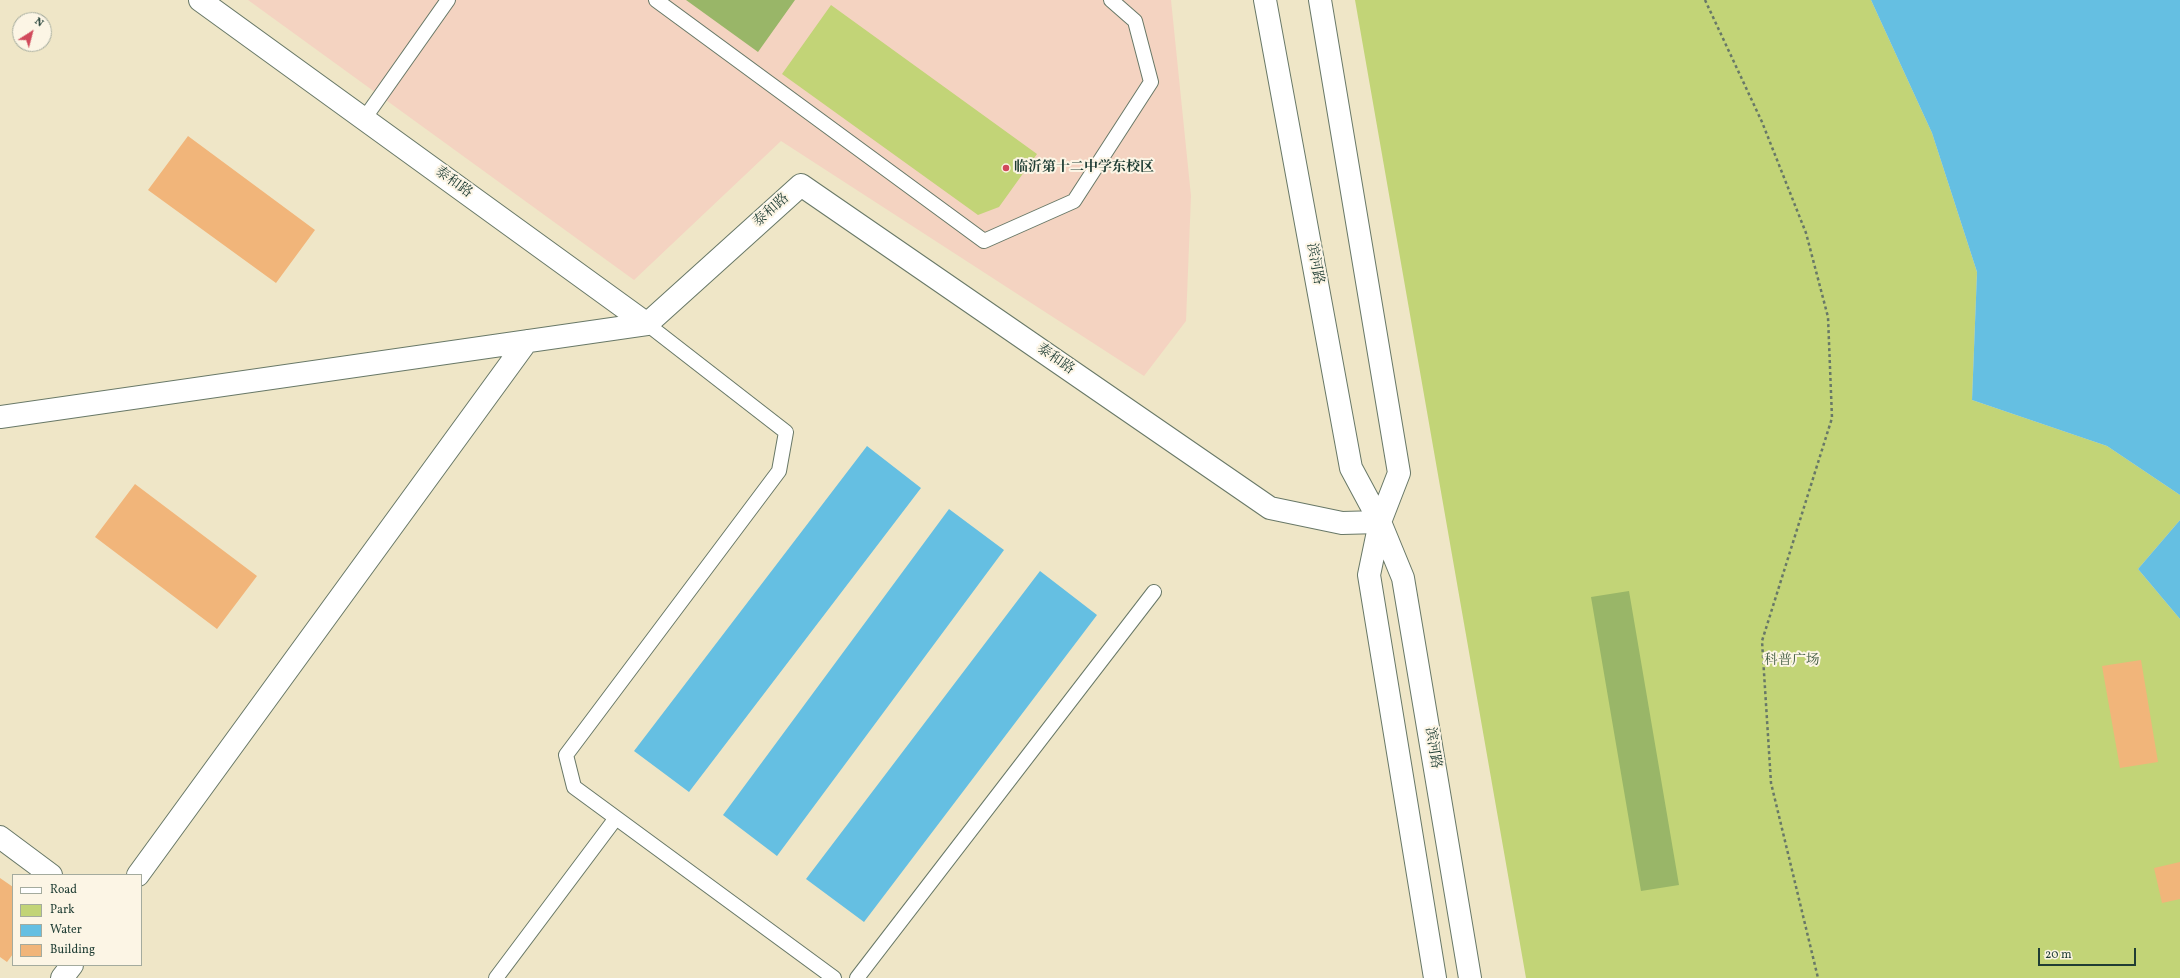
<!DOCTYPE html>
<meta charset="utf-8">
<style>
body{margin:0}
#map{position:relative;width:2180px;height:978px;overflow:hidden;background:#efe6c7;font-family:Vollkorn,serif}
canvas{display:block}
.legend{position:absolute;left:12px;top:874px;width:130px;height:92px;box-sizing:border-box;background:#fcf5e5;border:1px solid #a4ab9e;margin:0;padding:5px 7px;list-style:none;font-size:12px;color:#1f3d34}
.legend li{display:flex;align-items:center;gap:8px;height:20px}
.legend b{width:20px;border:1px solid #a4ab9e}
.north{position:absolute;left:12px;top:12px;width:40px;height:40px;box-sizing:border-box;background:#fcf5e5;border:1px solid #a4ab9e;border-radius:50%;rotate:36deg;font-size:11px;font-weight:700;line-height:16px;text-align:center;color:#1f3d34}
.north::after{content:'';display:block;margin:auto;width:14px;height:18px;background:#d1495b;clip-path:polygon(50% 0,100% 100%,50% 72%,0 100%)}
.scale{position:absolute;left:2038px;top:948px;width:98px;height:18px;box-sizing:border-box;border:2px solid #1f3d34;border-top:0;padding-left:5px;font-size:12px;line-height:14px;white-space:nowrap;color:#1f3d34;-webkit-text-stroke:3px #fcf5e5;paint-order:stroke}
</style>
<div id="map">
<canvas width="2180" height="978"></canvas>
<ul class="legend">
<li><b style="height:5px;background:#fff"></b>Road</li>
<li><b style="height:11px;background:#c2d477"></b>Park</li>
<li><b style="height:11px;background:#65bfe2"></b>Water</li>
<li><b style="height:11px;background:#f1b57a"></b>Building</li>
</ul>
<div class="north">N</div>
<div class="scale">20 m</div>
</div>
<script>
const g = document.querySelector('canvas').getContext('2d');
g.lineJoin = 'round';
function paint(path, color) { g.fillStyle = color; g.fill(path, 'evenodd'); }
const shape = rows => new Path2D(rows.map(r => 'M' + r).join(''));
function strokePath(path, color, width, dash) { g.strokeStyle = color; g.lineWidth = width; g.lineCap = dash ? 'butt' : 'round'; g.setLineDash(dash || []); g.stroke(path); }
function write(font, color, halo, rows, align = 'center') {
  g.font = font + ' Vollkorn,"Noto Serif SC",serif'; g.lineWidth = 4; g.setLineDash([]); g.textBaseline = 'middle'; g.strokeStyle = halo; g.fillStyle = color; for (const [text, x, y, turn = 0] of rows) {
    g.save(); g.translate(x, y); g.rotate((+turn || 0) * Math.PI / 180); g.textAlign = isNaN(turn) ? turn : align; if (halo) g.strokeText(text, 0, 0); g.fillText(text, 0, 0); g.restore();
  }
}
paint(shape([
 [248,0,1171,0,1191,196,1186,321,1144,376,781,141,634,280]
]), '#f4d3c1');
paint(shape([
 [1355,0,1871,0,1932,133,1977,272,1972,400,2107,446,2180,495,2180,520,2138,569,2180,619,2180,978,1526,978],
 [831,5,1037,154,999,207,978,215,782,74]
]), '#c2d477');
paint(shape([
 [686,0,795,0,758,52],
 [1629,591,1679,885,1641,891,1591,597]
]), '#99b668');
paint(shape([
 [1871,0,2180,0,2180,495,2107,446,1972,400,1977,272,1932,133],
 [867,446,921,488,689,792,634,751],
 [949,509,1004,550,777,856,723,815],
 [2180,520,2180,619,2138,569],
 [1040,571,1097,615,864,922,806,879]
]), '#65bfe2');
paint(shape([
 [188,136,315,230,276,283,148,190],
 [135,484,257,576,217,629,95,537],
 [2141,660,2158,762,2120,768,2102,666],
 [2180,862,2180,899,2162,903,2154,868],
 [0,878,13,887,13,954,7,962,0,957]
]), '#f1b57a');
const service = shape([
 [656,0,984,241,1074,201,1151,82,1135,21,1111,0],
 [364,119,448,0],
 [647,324,786,432,779,471,566,755,574,787,834,978],
 [496,978,616,818],
 [857,978,1154,592]
]);
const minor = shape([
 [200,0,647,324,801,185,1270,508,1342,523,1380,522],
 [0,417,647,324],
 [0,837,51,875],
 [138,875,527,341],
 [62,978,72,965]
]);
const primary = shape([
 [1265,0,1351,468,1380,522,1403,578,1470,978],
 [1320,0,1399,473,1380,522,1369,575,1435,978]
]);
strokePath(service, '#687867', 16);
strokePath(minor, '#687867', 24);
strokePath(primary, '#687867', 24);
strokePath(shape([
 [1705,0,1762,122,1806,233,1828,317,1832,418,1762,641,1771,783,1818,978]
]), '#687867', 2.5, [3, 3]);
strokePath(service, '#fff', 14);
strokePath(minor, '#fff', 22);
strokePath(primary, '#fff', 22);
for (const [x, y, r, color] of [
 [1006,168,4,"#d1495b"]
]) { const dot = new Path2D(); dot.arc(x, y, r, 0, 2 * Math.PI); g.fillStyle = color; g.fill(dot); strokePath(dot, '#fcf5e5', 1.5); }
write('bold 14px', '#1f3d34', '#fcf5e5', [
 ["临沂第十二中学东校区",1014,168]
], 'left');
write('14px', '#1f3d34', '#fcf5e5', [
 ["泰和路",453,183,36],
 ["泰和路",772,211,-42],
 ["滨河路",1314,264,80],
 ["泰和路",1055,360,35],
 ["滨河路",1432,748,81]
]);
write('14px', '#405b41', '#fcf5e5', [
 ["科普广场",1792,661]
]);
</script>
